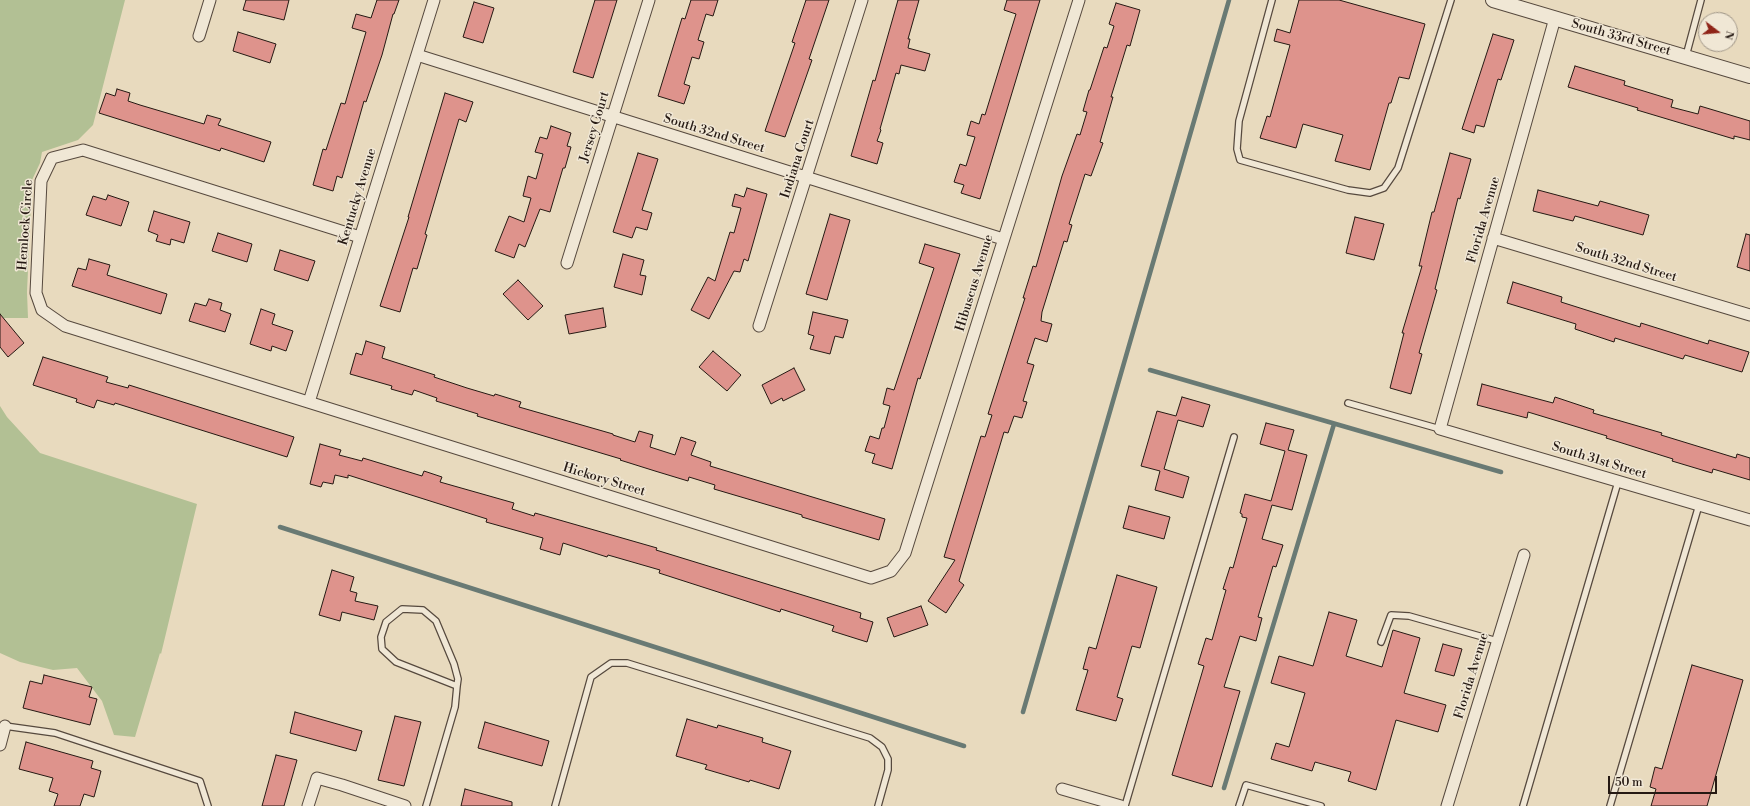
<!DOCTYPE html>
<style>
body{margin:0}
#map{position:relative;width:1750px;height:806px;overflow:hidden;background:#e8dabe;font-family:"Libre Bodoni",serif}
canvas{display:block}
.north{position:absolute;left:1698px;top:12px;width:40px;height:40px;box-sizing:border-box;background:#f0e7d5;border:1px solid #9f9587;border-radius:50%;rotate:106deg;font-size:11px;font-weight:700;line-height:16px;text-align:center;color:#251913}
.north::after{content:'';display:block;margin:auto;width:14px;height:18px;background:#8f2418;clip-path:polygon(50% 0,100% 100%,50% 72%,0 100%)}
.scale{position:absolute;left:1608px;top:776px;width:109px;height:18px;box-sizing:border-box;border:2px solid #251913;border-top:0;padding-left:5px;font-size:12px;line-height:14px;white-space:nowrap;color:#251913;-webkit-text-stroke:3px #f0e7d5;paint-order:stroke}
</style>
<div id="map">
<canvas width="1750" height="806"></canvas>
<div class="north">N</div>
<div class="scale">50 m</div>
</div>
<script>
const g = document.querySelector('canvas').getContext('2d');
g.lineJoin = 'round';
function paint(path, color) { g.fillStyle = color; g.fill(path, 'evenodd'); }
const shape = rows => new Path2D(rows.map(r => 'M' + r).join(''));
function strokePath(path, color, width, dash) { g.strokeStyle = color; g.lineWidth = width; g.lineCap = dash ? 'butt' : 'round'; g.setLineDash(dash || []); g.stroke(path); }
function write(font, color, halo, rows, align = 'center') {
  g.font = font + ' "Libre Bodoni",serif'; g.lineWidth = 3; g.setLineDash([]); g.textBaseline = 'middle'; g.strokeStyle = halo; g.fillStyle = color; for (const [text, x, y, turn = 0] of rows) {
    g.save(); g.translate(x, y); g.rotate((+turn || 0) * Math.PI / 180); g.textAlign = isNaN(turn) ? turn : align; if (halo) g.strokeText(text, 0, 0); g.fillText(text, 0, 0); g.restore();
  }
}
paint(shape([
 [0,0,125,0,93,125,78,140,42,152,40,163,32,180,27,292,28,318,0,318],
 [0,406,7,417,40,453,197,504,161,654,160,653,135,737,114,735,102,701,77,668,53,670,20,662,0,653]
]), '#b2c094');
strokePath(shape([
 [1150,370,1501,472],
 [280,527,964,746],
 [1023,712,1229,0],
 [1224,788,1334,424]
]), '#697a74', 4.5);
const building = shape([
 [246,0,289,0,284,20,243,10,246,0],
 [377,0,399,0,394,14,393,14,382,55,366,102,364,101,342,178,337,176,333,191,313,185,323,149,326,150,341,103,345,104,366,32,352,28,356,14,371,18,377,0],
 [595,0,617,0,593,78,573,72,595,0],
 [691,0,718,0,713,16,706,14,698,40,704,42,699,59,692,57,684,84,690,86,684,104,658,96,682,18,685,19,691,0],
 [806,0,829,0,809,59,812,60,785,137,765,131,795,43,792,42,806,0],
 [898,0,919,0,908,39,910,39,908,48,930,54,925,71,901,65,899,74,896,73,880,129,881,130,877,141,883,143,877,164,851,156,873,80,875,81,898,0],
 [1007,0,1040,0,980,199,961,193,964,185,954,182,960,164,966,166,975,137,967,135,971,121,979,124,982,114,985,115,1016,14,1004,10,1007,0],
 [1299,0,1339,0,1425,24,1409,79,1399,77,1391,103,1389,103,1370,170,1335,161,1343,135,1303,124,1296,148,1260,138,1267,116,1270,117,1290,45,1274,41,1277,29,1290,33,1299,0],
 [474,2,494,8,483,43,463,37,474,2],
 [1116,3,1140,10,1130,46,1127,45,1111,97,1113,97,1100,142,1103,143,1091,176,1085,174,1069,224,1072,225,1067,242,1064,241,1042,312,1041,321,1052,324,1047,342,1035,338,1027,363,1034,365,1023,401,1027,402,1022,418,1014,416,1008,433,1004,432,959,581,964,585,946,613,928,601,955,560,944,557,981,436,985,437,992,415,988,414,1025,298,1023,298,1033,266,1036,267,1062,176,1077,134,1080,135,1087,112,1083,111,1089,90,1090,90,1104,47,1107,48,1114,26,1109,24,1116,3],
 [238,32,276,44,270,63,233,51,238,32],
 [1493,34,1514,40,1501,80,1498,79,1484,127,1476,125,1474,133,1462,129,1493,34],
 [1575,66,1625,81,1624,85,1673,100,1671,107,1698,114,1700,106,1750,121,1750,140,1734,136,1734,139,1637,110,1638,108,1568,87,1575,66],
 [117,89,130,93,128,101,140,105,204,124,207,115,221,119,218,125,271,142,264,162,221,148,220,151,99,113,106,93,115,96,117,89],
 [445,93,473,102,466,122,459,119,425,234,427,235,417,269,413,268,400,312,380,306,409,217,408,217,445,93],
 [551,126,571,133,567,146,571,147,565,168,563,168,550,212,540,209,525,247,519,244,514,258,495,251,509,216,524,222,531,198,523,196,528,176,536,179,543,154,535,152,540,137,547,139,551,126],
 [638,153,658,159,642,210,652,213,647,230,636,227,632,238,613,232,638,153],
 [1450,153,1471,159,1460,199,1458,198,1435,289,1437,290,1419,353,1422,354,1411,394,1390,388,1404,333,1402,333,1422,266,1419,266,1432,212,1434,212,1450,153],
 [747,188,767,194,754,240,748,261,744,259,740,272,734,271,709,319,691,310,708,277,715,281,730,232,734,233,741,208,732,206,735,194,744,197,747,188],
 [1538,190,1598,206,1600,201,1649,215,1643,235,1575,216,1573,221,1533,211,1538,190],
 [108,195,129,202,121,226,86,215,93,196,106,200,108,195],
 [154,211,190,222,184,243,171,239,170,245,156,241,158,235,148,231,154,211],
 [830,214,850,220,827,300,806,294,830,214],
 [1355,217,1384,224,1374,260,1346,253,1355,217],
 [218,233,252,244,247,262,212,251,218,233],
 [1746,234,1750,235,1750,271,1737,267,1746,234],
 [925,244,960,254,920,379,918,378,892,469,872,463,875,454,865,451,870,436,879,439,882,428,884,428,890,406,883,404,887,388,894,390,934,268,919,263,925,244],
 [280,250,315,261,308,281,274,270,280,250],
 [623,254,644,260,640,275,646,276,642,295,614,287,623,254],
 [89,259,110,265,107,275,167,294,161,314,72,286,78,268,86,270,89,259],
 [518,280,543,306,528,320,503,294,518,280],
 [1513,282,1562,297,1561,302,1640,327,1641,323,1708,344,1709,340,1749,352,1742,372,1685,355,1683,359,1615,338,1614,342,1575,329,1576,324,1507,303,1513,282],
 [209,299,222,303,220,310,231,314,225,332,189,321,195,303,206,306,209,299],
 [603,308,606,327,569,334,565,315,603,308],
 [261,309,275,314,272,324,293,331,286,351,272,346,271,351,250,344,261,309],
 [813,312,848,320,843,338,835,336,830,354,810,349,814,336,808,334,813,312],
 [0,314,24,343,8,357,0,347,0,314],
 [366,341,385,347,382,358,435,375,434,377,467,388,494,396,495,394,521,402,519,407,613,434,613,435,635,442,639,431,653,435,650,447,675,455,681,437,696,442,691,455,711,462,710,466,885,519,879,540,802,517,802,515,714,489,715,485,689,477,688,481,655,471,620,460,621,459,477,416,478,414,436,401,437,398,414,390,412,395,391,389,392,386,350,374,356,353,362,355,366,341],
 [713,351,741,375,727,391,699,367,713,351],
 [43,357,108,377,106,382,128,388,129,385,294,437,287,457,115,403,114,405,97,400,94,408,76,402,77,399,33,385,43,357],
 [794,368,805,390,783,401,782,398,771,404,762,385,794,368],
 [1482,384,1553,403,1555,397,1594,410,1593,413,1662,433,1661,435,1736,458,1737,454,1750,458,1750,480,1713,469,1712,473,1672,461,1673,459,1606,438,1607,436,1528,412,1527,418,1477,405,1482,384],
 [1182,397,1210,405,1203,427,1178,420,1164,469,1189,477,1183,498,1155,490,1160,471,1141,466,1157,411,1176,416,1182,397],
 [1266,423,1294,430,1288,450,1307,455,1292,510,1272,505,1262,539,1283,545,1276,567,1273,566,1258,617,1262,618,1256,641,1240,636,1224,687,1240,691,1212,787,1172,775,1204,666,1198,664,1206,638,1212,640,1226,590,1223,589,1230,567,1233,568,1247,518,1242,517,1242,514,1240,513,1245,494,1271,501,1285,451,1260,444,1266,423],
 [320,444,341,450,339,455,362,461,363,458,422,476,424,471,442,477,440,482,514,503,512,509,534,516,535,513,657,548,656,550,861,613,860,618,873,622,867,642,832,631,834,626,781,609,780,612,746,601,659,573,660,570,608,555,607,557,563,543,560,555,540,549,543,538,486,522,487,519,348,475,348,478,335,475,333,484,323,482,321,487,310,484,320,444],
 [1129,506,1170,517,1164,539,1123,528,1129,506],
 [332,570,354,577,350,591,357,593,355,601,378,606,374,620,342,612,340,621,319,615,332,570],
 [1117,575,1157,587,1140,648,1132,646,1117,697,1123,699,1116,721,1076,710,1088,670,1083,669,1089,647,1096,649,1117,575],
 [921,606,928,625,894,637,887,618,921,606],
 [1329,612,1357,620,1346,656,1382,667,1393,630,1420,638,1404,693,1446,705,1438,732,1396,720,1376,790,1348,781,1351,772,1315,762,1312,771,1271,759,1276,743,1289,747,1305,693,1271,683,1279,656,1313,666,1329,612],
 [1443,644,1462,649,1454,676,1435,671,1443,644],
 [1692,665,1743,680,1707,806,1651,806,1656,789,1650,787,1655,767,1662,769,1692,665],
 [44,675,92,687,89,697,97,699,90,725,23,708,30,681,42,684,44,675],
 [295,712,362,731,356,751,290,733,295,712],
 [395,716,421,722,404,786,378,780,395,716],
 [687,719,717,728,718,725,763,738,762,742,791,751,779,789,750,780,749,782,705,769,707,765,676,756,687,719],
 [485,722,549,741,542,766,478,748,485,722],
 [26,742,93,761,91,768,101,771,94,797,84,794,80,806,54,806,58,794,49,791,53,778,19,769,26,742],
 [276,755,297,760,284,806,262,806,276,755],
 [465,789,512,802,512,806,461,806,465,789]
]);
paint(building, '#de938c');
strokePath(building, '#251913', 1);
const service = shape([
 [1272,0,1239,121,1237,149,1240,160,1348,190,1370,193,1384,188,1398,168,1451,0],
 [1686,56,1701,0],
 [1348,403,1440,429],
 [1381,642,1391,615,1409,616,1497,641],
 [5,726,55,733,200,781,208,806],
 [426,806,455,707,457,686,458,679,454,664,436,621,423,610,402,609,386,622,381,637,382,649,396,662,457,686],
 [555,806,591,677,611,663,627,663,870,738,882,747,888,759,888,770,878,806],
 [1125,806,1234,437],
 [1239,806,1246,785,1321,806],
 [1523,806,1618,482],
 [1610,806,1699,505]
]);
const minor = shape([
 [1555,18,1440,429,1750,520],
 [199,36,210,0],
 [417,55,1003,239],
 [360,237,83,150,52,158,41,181,36,293,42,310,65,326,871,578,891,571,905,553,1079,0],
 [1493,238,1750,315],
 [567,263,649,0],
 [759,326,862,0],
 [309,402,434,0],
 [0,745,5,726],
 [1062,789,1121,806],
 [308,806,317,778,342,785,405,806],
 [1447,806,1524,555]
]);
const tertiary = shape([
 [1493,0,1750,76]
]);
strokePath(service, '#56493e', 8);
strokePath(minor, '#56493e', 13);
strokePath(tertiary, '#56493e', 16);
strokePath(service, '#f0e7d5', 5.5);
strokePath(minor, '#f0e7d5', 11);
strokePath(tertiary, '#f0e7d5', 14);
write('13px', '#251913', '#f0e7d5', [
 ["South 33rd Street",1621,38,16],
 ["Jersey Court",595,127,-73],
 ["South 32nd Street",714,134,17],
 ["Indiana Court",798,159,-72],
 ["Kentucky Avenue",358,197,-73],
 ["Florida Avenue",1484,220,-74],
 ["Hemlock Circle",26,225,-86],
 ["South 32nd Street",1626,263,17],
 ["Hibuscus Avenue",975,283,-73],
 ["South 31st Street",1599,461,17],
 ["Hickory Street",604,480,17],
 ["Florida Avenue",1472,676,-73]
]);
</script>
